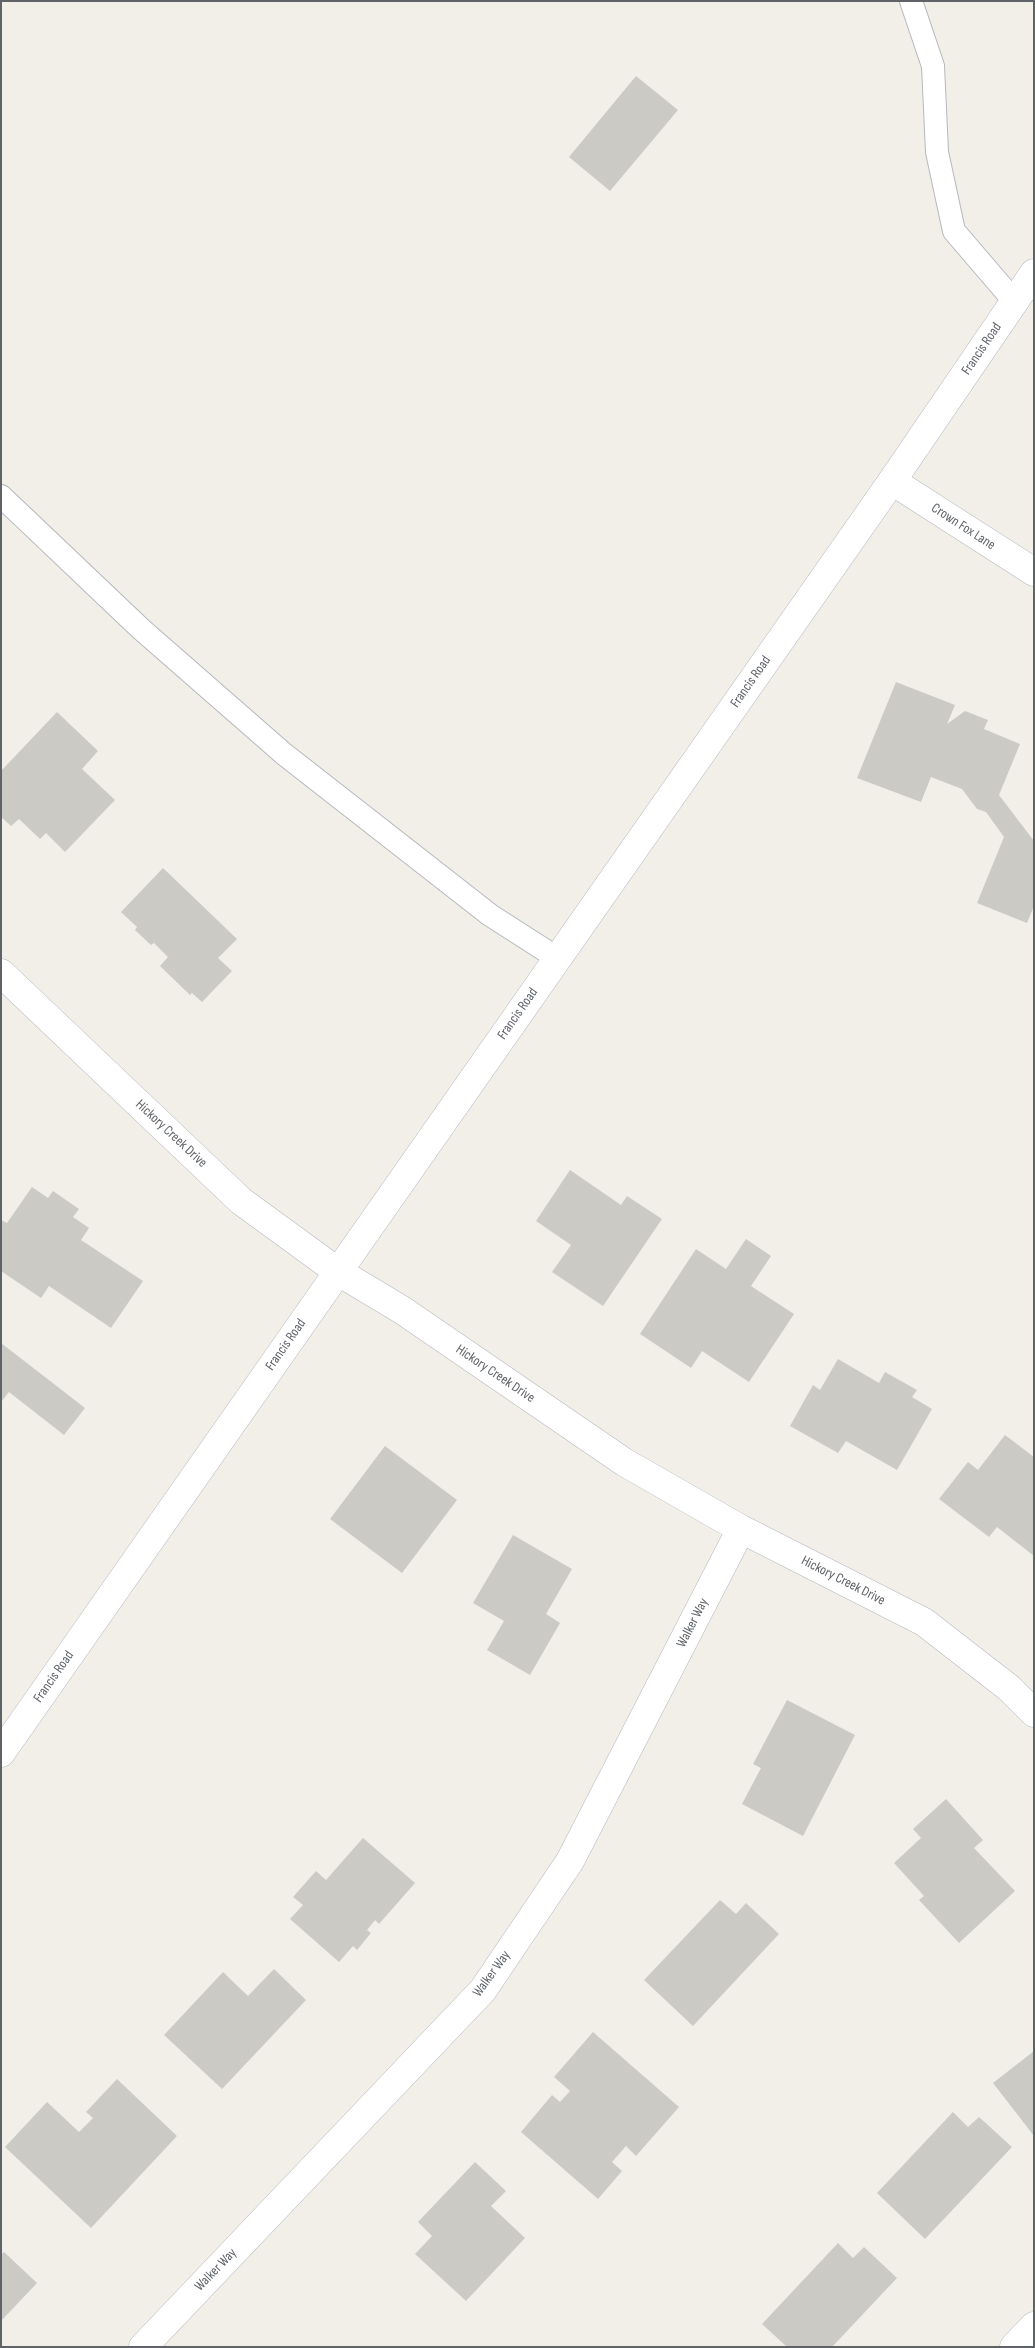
<!DOCTYPE html>
<style>
body{margin:0}
#map{position:relative;width:1035px;height:2348px;overflow:hidden;background:#f1efe8;font-family:"Sofia Sans Condensed",sans-serif}
canvas{display:block}
.frame{position:absolute;inset:0;border:2px solid #5f6368;pointer-events:none}
</style>
<div id="map">
<canvas width="1035" height="2348"></canvas>
<div class="frame"></div>
</div>
<script>
const g = document.querySelector('canvas').getContext('2d');
g.lineJoin = 'round';
function paint(path, color) { g.fillStyle = color; g.fill(path, 'evenodd'); }
const shape = rows => new Path2D(rows.map(r => 'M' + r).join(''));
function strokePath(path, color, width, dash) { g.strokeStyle = color; g.lineWidth = width; g.lineCap = dash ? 'butt' : 'round'; g.setLineDash(dash || []); g.stroke(path); }
function write(font, color, halo, rows, align = 'center') {
  g.font = font + ' "Sofia Sans Condensed",sans-serif'; g.lineWidth = 5; g.setLineDash([]); g.textBaseline = 'middle'; g.strokeStyle = halo; g.fillStyle = color; for (const [text, x, y, turn = 0] of rows) {
    g.save(); g.translate(x, y); g.rotate((+turn || 0) * Math.PI / 180); g.textAlign = isNaN(turn) ? turn : align; if (halo) g.strokeText(text, 0, 0); g.fillText(text, 0, 0); g.restore();
  }
}
paint(shape([
 [636,76,678,110,610,191,569,157],
 [896,682,955,705,947,724,965,711,988,720,984,729,1020,744,999,795,1034,841,1034,906,1027,923,977,903,1004,837,986,812,977,809,962,789,931,777,921,802,857,778],
 [57,712,98,751,82,769,115,800,65,852,46,833,40,839,19,819,11,826,1,817,1,771],
 [163,868,237,939,218,958,232,971,202,1002,192,993,190,995,160,966,168,957,154,943,151,945,135,930,137,927,121,912],
 [570,1170,621,1205,627,1196,662,1219,603,1306,552,1272,571,1245,536,1221],
 [32,1187,48,1198,53,1191,79,1209,73,1217,89,1228,81,1240,143,1281,111,1328,49,1286,41,1298,1,1271,1,1220,7,1223],
 [746,1239,771,1256,751,1286,794,1314,749,1382,702,1351,691,1368,640,1334,696,1249,726,1269],
 [1,1343,85,1408,64,1435,9,1392,1,1402],
 [838,1359,879,1383,885,1372,917,1390,912,1397,932,1409,897,1470,846,1441,838,1453,790,1426,813,1385,820,1390],
 [1005,1435,1034,1457,1034,1556,997,1527,989,1537,939,1499,968,1462,978,1470],
 [385,1446,457,1500,402,1573,330,1519],
 [513,1535,572,1569,546,1614,560,1623,530,1675,487,1650,504,1621,473,1603],
 [787,1700,855,1735,803,1836,742,1804,761,1768,753,1764],
 [946,1799,983,1840,974,1848,1015,1891,959,1943,919,1900,924,1896,894,1863,921,1838,913,1829],
 [363,1838,415,1883,379,1924,375,1920,367,1930,371,1933,357,1950,353,1946,339,1962,290,1919,303,1905,293,1897,316,1871,326,1880],
 [720,1900,736,1914,746,1903,779,1934,693,2026,644,1980],
 [274,1969,306,2000,222,2089,164,2035,223,1972,248,1996],
 [593,2032,679,2107,636,2156,626,2146,612,2162,622,2171,598,2199,521,2132,552,2095,560,2102,570,2091,554,2077],
 [1034,2051,1034,2136,993,2083],
 [117,2079,177,2136,91,2228,5,2147,47,2102,79,2132,93,2118,86,2112],
 [953,2112,968,2127,979,2117,1012,2147,925,2239,877,2193],
 [475,2162,506,2191,491,2206,525,2238,466,2301,415,2254,432,2236,418,2222],
 [838,2243,853,2258,864,2247,897,2278,832,2347,787,2347,762,2324],
 [4,2252,37,2283,1,2321,1,2255]
]), '#cccac5');
const service = shape([
 [911,1,933,66,937,152,954,231,1014,301],
 [1,496,141,629,284,754,490,915,557,958]
]);
const minor = shape([
 [892,481,1034,572],
 [1,973,241,1201,337,1271,402,1310,624,1462,741,1529,924,1622,1009,1688,1034,1713],
 [143,2347,483,1990,570,1861,741,1529],
 [1014,2347,1034,2326]
]);
const tertiary = shape([
 [1,1753,892,481,1034,273]
]);
strokePath(service, '#b5b8bc', 24);
strokePath(minor, '#b5b8bc', 29);
strokePath(tertiary, '#b5b8bc', 29);
strokePath(service, '#fff', 22);
strokePath(minor, '#fff', 28);
strokePath(tertiary, '#fff', 28);
write('14px', '#5f6368', '#fff', [
 ["Francis Road",982,349,-56],
 ["Crown Fox Lane",963,527,33],
 ["Francis Road",751,682,-55],
 ["Francis Road",518,1014,-55],
 ["Hickory Creek Drive",171,1134,43],
 ["Francis Road",286,1345,-55],
 ["Hickory Creek Drive",495,1374,34],
 ["Hickory Creek Drive",843,1581,27],
 ["Walker Way",693,1623,-63],
 ["Francis Road",54,1677,-55],
 ["Walker Way",492,1974,-54],
 ["Walker Way",216,2270,-46]
]);
</script>
